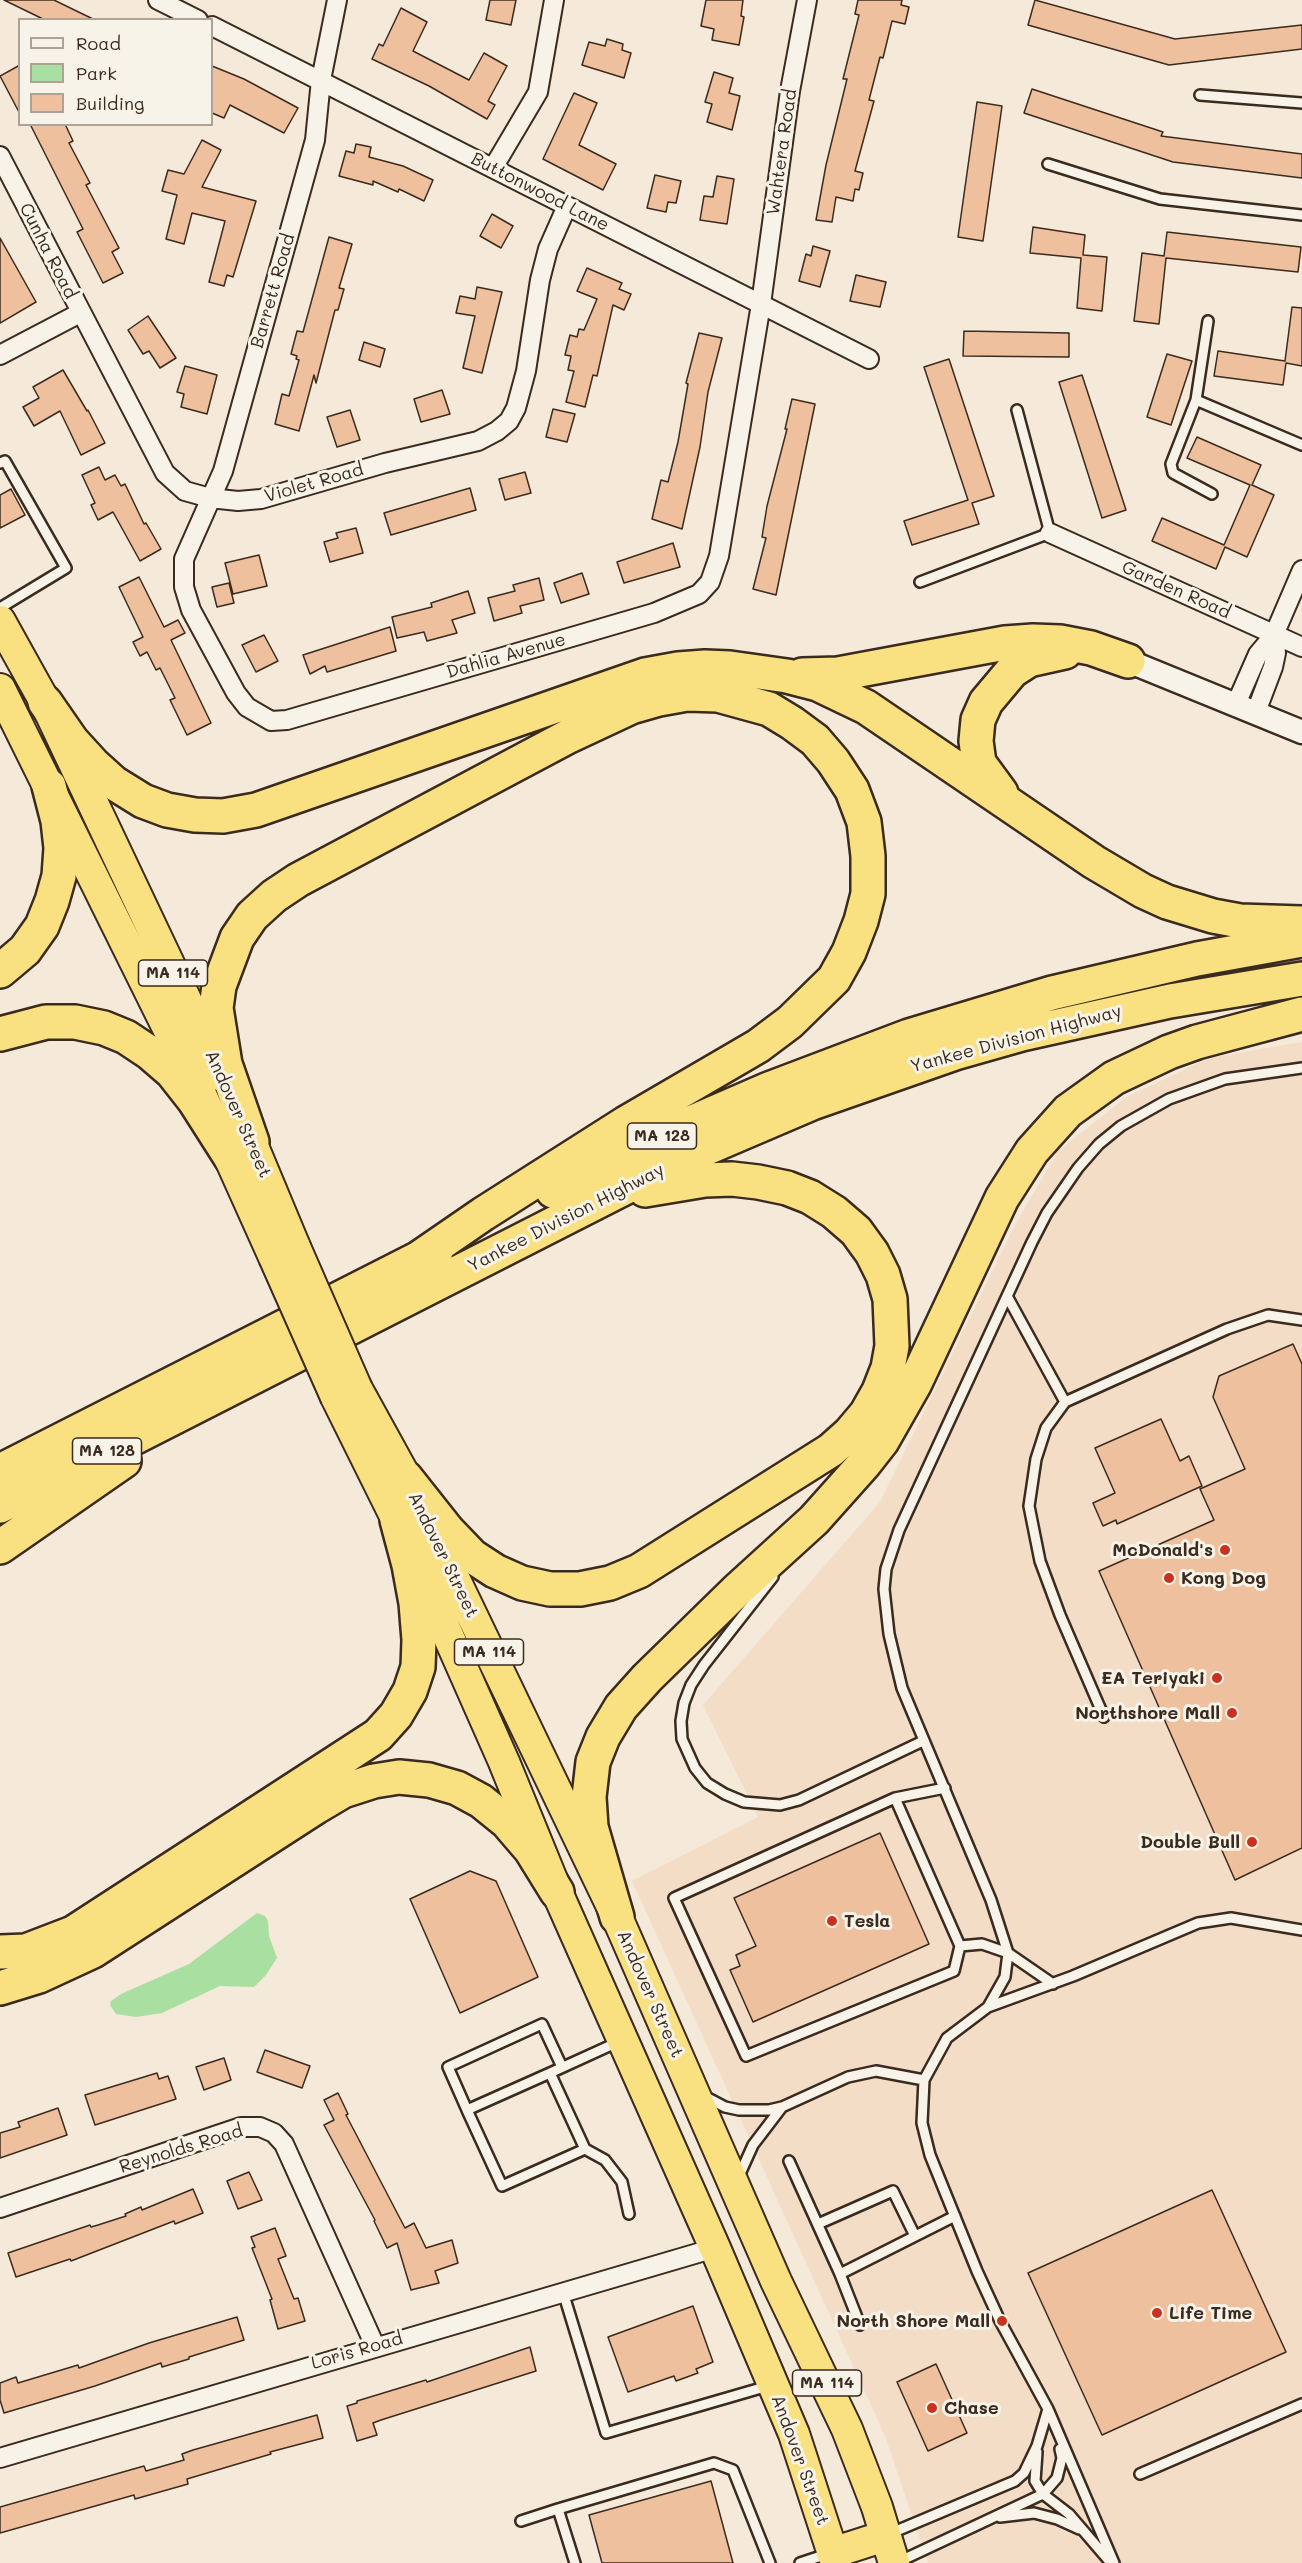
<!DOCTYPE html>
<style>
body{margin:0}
#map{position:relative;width:1302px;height:2563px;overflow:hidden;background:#f5e9d9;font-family:Mali,sans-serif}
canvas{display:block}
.legend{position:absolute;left:18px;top:18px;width:195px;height:108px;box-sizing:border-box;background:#f7f3e8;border:2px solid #aca397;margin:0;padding:8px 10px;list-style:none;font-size:18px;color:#3b2a1e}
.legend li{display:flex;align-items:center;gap:12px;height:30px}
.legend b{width:30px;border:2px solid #aca397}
</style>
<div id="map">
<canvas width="1302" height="2563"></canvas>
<ul class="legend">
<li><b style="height:8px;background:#f7f3e8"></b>Road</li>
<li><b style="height:16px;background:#a9dfa1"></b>Park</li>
<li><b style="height:16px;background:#eec09e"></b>Building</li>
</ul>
</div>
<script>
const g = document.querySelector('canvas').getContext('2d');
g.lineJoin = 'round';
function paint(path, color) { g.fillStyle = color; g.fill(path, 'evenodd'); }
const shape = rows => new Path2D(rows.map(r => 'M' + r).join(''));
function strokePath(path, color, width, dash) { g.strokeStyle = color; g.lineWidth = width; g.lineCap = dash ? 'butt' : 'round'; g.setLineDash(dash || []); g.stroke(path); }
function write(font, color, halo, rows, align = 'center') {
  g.font = font + ' Mali,sans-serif'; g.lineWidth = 6; g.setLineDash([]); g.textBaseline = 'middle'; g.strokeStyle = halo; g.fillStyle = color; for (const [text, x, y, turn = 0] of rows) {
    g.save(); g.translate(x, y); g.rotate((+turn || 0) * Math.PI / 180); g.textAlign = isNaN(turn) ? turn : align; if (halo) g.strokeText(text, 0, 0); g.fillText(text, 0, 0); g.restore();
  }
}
paint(shape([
 [1302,1042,1302,2563,928,2563,885,2436,632,1881,758,1817,703,1705,880,1502,1015,1225,1058,1151,1125,1098,1208,1058]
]), '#f3ddc7');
paint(shape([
 [257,1913,265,1916,268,1921,269,1936,277,1958,266,1975,254,1987,220,1986,162,2013,136,2017,116,2014,110,2005,111,2001,121,1994,189,1964]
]), '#a9dfa1');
const building = shape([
 [4,0,54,0,95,20,45,20,4,0],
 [490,0,516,0,511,25,486,20,490,0],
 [706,0,743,0,741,16,744,17,739,45,712,40,714,29,701,26,706,0],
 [858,0,902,0,901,5,909,7,905,24,892,21,883,58,880,57,869,100,874,101,855,171,863,173,859,190,855,189,853,201,836,197,832,222,816,220,826,165,847,79,843,79,859,15,855,14,858,0],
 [1035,0,1175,39,1302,25,1302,49,1169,65,1028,25,1035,0],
 [401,8,427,22,413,51,469,80,484,53,507,66,488,101,495,105,487,119,429,86,372,59,379,44,383,46,401,8],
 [607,39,623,44,622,50,631,53,624,78,582,65,589,42,605,46,607,39],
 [20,65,20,114,0,76,20,65],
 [212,66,244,79,298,108,284,133,230,105,224,118,212,113,212,66],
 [714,72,733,78,729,93,740,96,732,130,707,122,712,104,705,102,714,72],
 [1032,89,1163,132,1161,136,1302,154,1302,178,1173,162,1024,113,1032,89],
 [574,93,597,103,579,145,616,164,603,190,543,159,574,93],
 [977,102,1002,106,983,241,958,237,977,102],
 [30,124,65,124,73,141,69,143,90,183,86,185,119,248,112,252,123,273,103,283,77,232,83,229,30,124],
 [202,140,221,150,202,187,256,201,233,277,227,275,224,286,209,282,225,221,192,213,184,244,166,239,177,195,162,191,168,170,184,174,202,140],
 [356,144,371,147,369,157,403,166,433,180,424,201,399,189,398,192,373,181,373,185,339,176,346,151,354,153,356,144],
 [655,175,681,181,676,203,668,202,666,212,647,208,655,175],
 [717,176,734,179,727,224,700,220,704,196,713,197,717,176],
 [492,214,513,226,501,248,480,236,492,214],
 [1033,227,1085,235,1083,255,1107,257,1102,311,1077,308,1081,258,1030,253,1033,227],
 [1167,232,1301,247,1298,272,1166,258,1159,324,1134,321,1142,253,1164,256,1167,232],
 [329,237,352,244,339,288,344,289,338,310,335,310,316,383,314,375,299,431,275,424,282,394,289,396,299,360,296,359,297,356,291,354,297,331,303,332,329,237],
 [0,238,36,302,0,323,0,238],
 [813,246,830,251,820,287,799,281,806,254,811,256,813,246],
 [587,268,622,283,619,289,631,294,624,310,613,305,597,376,593,375,585,407,566,402,574,371,568,370,571,356,565,355,570,335,577,337,579,329,584,330,597,299,577,291,587,268],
 [856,275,886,282,880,307,850,301,856,275],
 [477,287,502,292,482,373,463,368,475,316,456,313,460,296,475,299,477,287],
 [1292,307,1302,308,1302,366,1286,363,1283,385,1214,376,1218,351,1285,361,1292,307],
 [148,316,176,358,160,368,149,351,143,354,128,330,148,316],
 [964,331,1069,333,1069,357,963,356,964,331],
 [699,333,722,338,708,392,700,447,682,529,652,519,661,480,668,482,678,442,688,384,686,383,699,333],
 [364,342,385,349,380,367,359,360,364,342],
 [1167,354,1192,361,1171,425,1147,417,1167,354],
 [949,359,994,496,972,503,979,524,912,545,904,521,968,500,924,367,949,359],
 [185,366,217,375,207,414,181,407,184,394,177,392,185,366],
 [63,370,87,411,88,410,105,443,81,455,60,411,34,426,23,407,39,398,33,387,63,370],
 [1082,375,1126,510,1102,518,1059,382,1082,375],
 [442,390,450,414,421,422,414,399,442,390],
 [792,399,815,404,776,595,753,589,766,538,762,537,767,506,787,429,785,429,792,399],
 [553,409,575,414,567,442,546,437,553,409],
 [350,410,360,440,337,447,327,417,350,410],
 [1197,437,1261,465,1252,485,1274,495,1247,557,1225,547,1216,569,1152,541,1162,518,1224,545,1250,485,1187,458,1197,437],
 [99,467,105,480,115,475,121,486,125,484,144,524,146,523,161,549,140,561,113,512,98,520,91,505,95,503,82,475,99,467],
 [525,472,531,493,505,500,499,479,525,472],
 [470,488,476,510,391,535,384,513,470,488],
 [11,489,25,515,0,528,0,495,11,489],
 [356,528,363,553,330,562,324,542,338,538,336,533,356,528],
 [673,543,680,567,624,583,617,562,673,543],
 [259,555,267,586,233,594,225,563,259,555],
 [582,573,589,594,561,603,554,583,582,573],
 [139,577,164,627,178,620,185,633,171,640,211,723,187,735,170,700,175,698,160,668,156,670,147,652,140,656,133,642,143,637,119,587,139,577],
 [539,578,544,600,520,606,522,613,494,621,488,598,515,591,513,585,539,578],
 [229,583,234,603,217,607,212,587,229,583],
 [468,591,475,613,452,620,457,633,427,641,424,632,397,638,392,617,432,607,431,603,468,591],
 [390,627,396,651,327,672,325,666,310,674,303,655,390,627],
 [264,635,278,661,256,672,242,645,264,635],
 [1293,1344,1302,1364,1302,1848,1235,1880,1099,1571,1214,1520,1200,1489,1245,1469,1213,1397,1219,1376,1293,1344],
 [1161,1419,1180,1461,1189,1456,1202,1486,1117,1524,1116,1520,1103,1526,1093,1503,1115,1493,1095,1448,1161,1419],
 [880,1833,929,1944,753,2022,730,1970,740,1966,736,1955,756,1946,734,1898,880,1833],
 [470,1871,496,1881,538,1977,460,2013,410,1899,470,1871],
 [265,2050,310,2066,302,2088,257,2072,265,2050],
 [224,2058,231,2080,204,2090,196,2067,224,2058],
 [157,2073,159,2079,168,2076,176,2099,95,2125,85,2095,157,2073],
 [338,2093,348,2114,346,2115,405,2228,414,2223,426,2248,452,2240,458,2263,435,2271,439,2283,411,2290,397,2243,387,2248,374,2221,375,2220,324,2125,334,2120,324,2100,338,2093],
 [58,2108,67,2135,0,2158,0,2133,20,2127,18,2122,58,2108],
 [249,2172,262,2200,238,2209,227,2181,249,2172],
 [193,2189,203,2213,175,2224,174,2221,71,2261,70,2259,16,2277,8,2253,90,2225,91,2227,98,2225,126,2216,125,2214,141,2207,142,2210,193,2189],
 [1212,2190,1286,2352,1102,2435,1028,2273,1212,2190],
 [275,2228,286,2256,278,2259,294,2299,298,2298,305,2321,278,2329,270,2300,272,2299,252,2248,255,2247,251,2237,275,2228],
 [693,2306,713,2362,696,2369,698,2373,676,2381,674,2376,628,2392,608,2337,693,2306],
 [237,2317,244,2340,189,2357,189,2359,162,2367,161,2363,95,2386,4,2413,0,2400,0,2383,16,2377,18,2383,78,2365,79,2368,149,2343,237,2317],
 [530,2347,536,2371,381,2420,373,2423,377,2435,357,2441,347,2406,357,2403,357,2401,426,2380,427,2382,530,2347],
 [936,2364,967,2433,928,2451,897,2382,936,2364],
 [317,2415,323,2438,270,2452,271,2454,187,2479,188,2484,135,2499,134,2495,0,2533,0,2507,144,2466,146,2471,184,2460,182,2454,193,2450,317,2415],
 [711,2481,733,2563,602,2563,589,2515,711,2481]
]);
paint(building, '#eec09e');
strokePath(building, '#3b2a1e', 1.5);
const service = shape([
 [1200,95,1302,103],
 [1048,164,1160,199,1302,215],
 [1208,321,1196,400,1171,464,1173,473,1212,494],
 [1196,400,1302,445],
 [0,463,5,461,66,568,0,608],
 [920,582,1050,533,1017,410],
 [1007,1296,1065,1402,1227,1329,1268,1315,1302,1320],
 [1065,1402,1046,1428,1036,1459,1029,1506,1040,1561,1060,1615,1104,1717],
 [773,1577,704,1665,691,1685,684,1703,681,1721,682,1739,695,1768,707,1783,725,1794,744,1802,780,1805,799,1800,923,1741],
 [895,1798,945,1788],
 [960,1946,954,1971,746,2056,674,1898,895,1798,960,1946,982,1944,1008,1953,1053,1984],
 [988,2007,1073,1976,1198,1923,1231,1918,1302,1930],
 [550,2073,585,2149,502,2186,467,2110,550,2073,618,2042],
 [704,2096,725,2107,739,2110,769,2110,782,2107,848,2077,876,2071,924,2080],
 [467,2110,448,2067,542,2024,562,2067],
 [585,2149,605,2160,622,2182,629,2214],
 [789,2161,840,2274,955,2216],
 [739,2176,753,2145,782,2107],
 [818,2224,893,2191,915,2236],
 [840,2274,860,2325],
 [563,2292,606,2433,768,2386],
 [1037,2452,1035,2481,1043,2494,1069,2514,1111,2563],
 [1140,2474,1302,2404],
 [1000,2517,1034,2513,1057,2519,1079,2529],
 [521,2521,558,2509],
 [889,2534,1015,2481,1024,2473,1037,2446,1048,2409],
 [898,2562,1043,2494,1057,2478,1062,2458,1060,2449],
 [575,2563,558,2509,714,2463,733,2470,770,2563],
 [800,2563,827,2554],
 [1114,2563,1048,2409,1000,2321,977,2271,930,2155,922,2123,924,2080,947,2038,988,2007,1005,1977,1008,1953,991,1900,902,1688,889,1634,884,1589,886,1569,899,1530,1032,1242,1047,1213,1078,1168,1099,1144,1121,1126,1169,1099,1225,1079,1302,1068]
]);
const minor = shape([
 [158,0,198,20],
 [337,0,321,80,315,140,223,471,184,559,184,587,191,610,236,693,247,707,271,721,287,720,654,613,699,594,710,582,719,556,761,304,790,91,807,0],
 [212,26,869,359],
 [0,156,165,473,185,491,210,498,238,501,261,499,385,463,478,441,497,431,509,421,516,408,526,371,540,280,548,249,567,206],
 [493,168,538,92,554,0],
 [0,355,80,313],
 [1050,533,1302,647],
 [1236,704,1258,654,1274,635,1302,570],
 [1256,712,1273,667,1276,653,1274,635],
 [0,2208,241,2127,260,2127,274,2133,284,2144,375,2346],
 [0,2458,715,2248]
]);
const tertiary = shape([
 [1128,661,1302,732]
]);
const trunk = shape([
 [0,621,45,702,222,1076],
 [0,689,203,1099,274,1257],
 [242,1120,295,1247],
 [357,1389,406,1478,617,1917,776,2281,847,2429,877,2507,894,2563],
 [336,1397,397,1520,504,1762,557,1892,715,2248,794,2434,836,2563],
 [832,2553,885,2536]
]);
const motorway = shape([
 [802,675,838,674,1005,643,1033,641,1060,642,1091,648,1128,661],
 [45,702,72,741,93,764,114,783,143,801,167,810,195,815,223,816,256,810,645,675,678,669,705,667,730,668,787,676,818,684,866,707,1094,862,1143,891,1167,902,1213,916,1240,921,1302,923],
 [1001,793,979,763,976,741,978,720,986,702,1012,671,1029,660,1065,652],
 [0,971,25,950,42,926,52,901,59,876,61,848,58,821,49,786],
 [0,1034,46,1022,75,1022,104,1028,126,1037,150,1053,172,1072,194,1100,231,1158],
 [252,1142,225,1064,216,1008,219,986,237,938,252,916,274,896,298,880,569,736,631,707,659,699,687,694,718,695,769,709,792,723,815,740,833,761,852,790,864,822,868,856,868,894,861,921,849,952,834,979,790,1022,758,1046,626,1123,483,1214,419,1258],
 [553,1191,668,1133,769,1089,909,1036,1052,993,1197,959,1302,940],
 [0,1471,437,1249],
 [406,1478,448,1531,472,1556,495,1571,522,1583,550,1589,580,1589,610,1583,639,1571,831,1450,850,1433,866,1414,879,1391,888,1368,892,1346,890,1299,883,1275,872,1253,856,1231,834,1212,810,1197,787,1188,758,1182,732,1179,705,1180,645,1190],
 [0,1506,681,1159,812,1103,955,1053,1022,1034,1170,1001,1302,979],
 [0,1547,124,1461],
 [617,1917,591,1827,589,1797,593,1762,603,1737,621,1707,647,1678,736,1591,814,1520,864,1464,882,1441,915,1383,1002,1198,1032,1151,1068,1111,1114,1078,1169,1052,1197,1042,1302,1014],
 [0,1952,26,1951,73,1933,378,1735,396,1715,410,1691,418,1667,419,1640,416,1603,409,1565,397,1520],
 [0,1988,39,1976,93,1951,316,1807,343,1791,374,1781,399,1777,429,1780,457,1788,481,1801,507,1822,531,1850,557,1892]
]);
strokePath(service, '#3b2a1e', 14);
strokePath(minor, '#3b2a1e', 22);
strokePath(tertiary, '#3b2a1e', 27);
strokePath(trunk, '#3b2a1e', 34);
strokePath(motorway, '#3b2a1e', 38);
strokePath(service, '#f7f3e8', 9);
strokePath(minor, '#f7f3e8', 18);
strokePath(tertiary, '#f7f3e8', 22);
strokePath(trunk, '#f9e181', 30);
strokePath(motorway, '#f9e181', 33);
const trunkBridge = shape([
 [295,1247,357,1389],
 [274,1257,336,1397]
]);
strokePath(trunkBridge, '#3b2a1e', 34, []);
strokePath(trunkBridge, '#f9e181', 30);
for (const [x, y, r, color] of [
 [1225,1550,6,"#c8321e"],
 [1169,1578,6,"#c8321e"],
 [1217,1678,6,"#c8321e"],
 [1232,1713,6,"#c8321e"],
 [1252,1842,6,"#c8321e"],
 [832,1921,6,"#c8321e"],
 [1157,2313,6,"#c8321e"],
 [1002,2321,6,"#c8321e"],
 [932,2408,6,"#c8321e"]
]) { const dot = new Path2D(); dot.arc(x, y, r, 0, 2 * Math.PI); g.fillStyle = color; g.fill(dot); strokePath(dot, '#f7f3e8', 2); }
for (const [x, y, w] of [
 [173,973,69],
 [662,1136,69],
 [107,1451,69],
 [489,1652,69],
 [827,2383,69]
]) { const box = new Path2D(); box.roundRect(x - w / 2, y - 13, w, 26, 4.5); g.fillStyle = '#f7f3e8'; g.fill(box); strokePath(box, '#3b2a1e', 1.5); }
write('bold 16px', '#3b2a1e', null, [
 ["MA 114",173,973],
 ["MA 128",662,1136],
 ["MA 128",107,1451],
 ["MA 114",489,1652],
 ["MA 114",827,2383]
]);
write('18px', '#3b2a1e', '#f7f3e8', [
 ["Wahtera Road",782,152,-82],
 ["Buttonwood Lane",540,192,27],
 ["Cunha Road",48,251,63],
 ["Barrett Road",273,291,-74],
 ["Violet Road",314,483,-16],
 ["Garden Road",1176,590,24],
 ["Dahlia Avenue",506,656,-16],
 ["Yankee Division Highway",1016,1039,-15],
 ["Andover Street",238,1114,66],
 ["Yankee Division Highway",566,1218,-27],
 ["Andover Street",443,1555,64],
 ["Andover Street",650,1994,66],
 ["Reynolds Road",181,2149,-17],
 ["Loris Road",357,2351,-16],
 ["Andover Street",800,2460,70]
]);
write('bold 18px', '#3b2a1e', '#f7f3e8', [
 ["McDonald's",1213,1550],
 ["Kong Dog",1181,1578,"left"],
 ["EA Teriyaki",1205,1678],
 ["Northshore Mall",1220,1713],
 ["Double Bull",1240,1842],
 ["Tesla",844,1921,"left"],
 ["Life Time",1169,2313,"left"],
 ["North Shore Mall",990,2321],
 ["Chase",944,2408,"left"]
], 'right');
</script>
